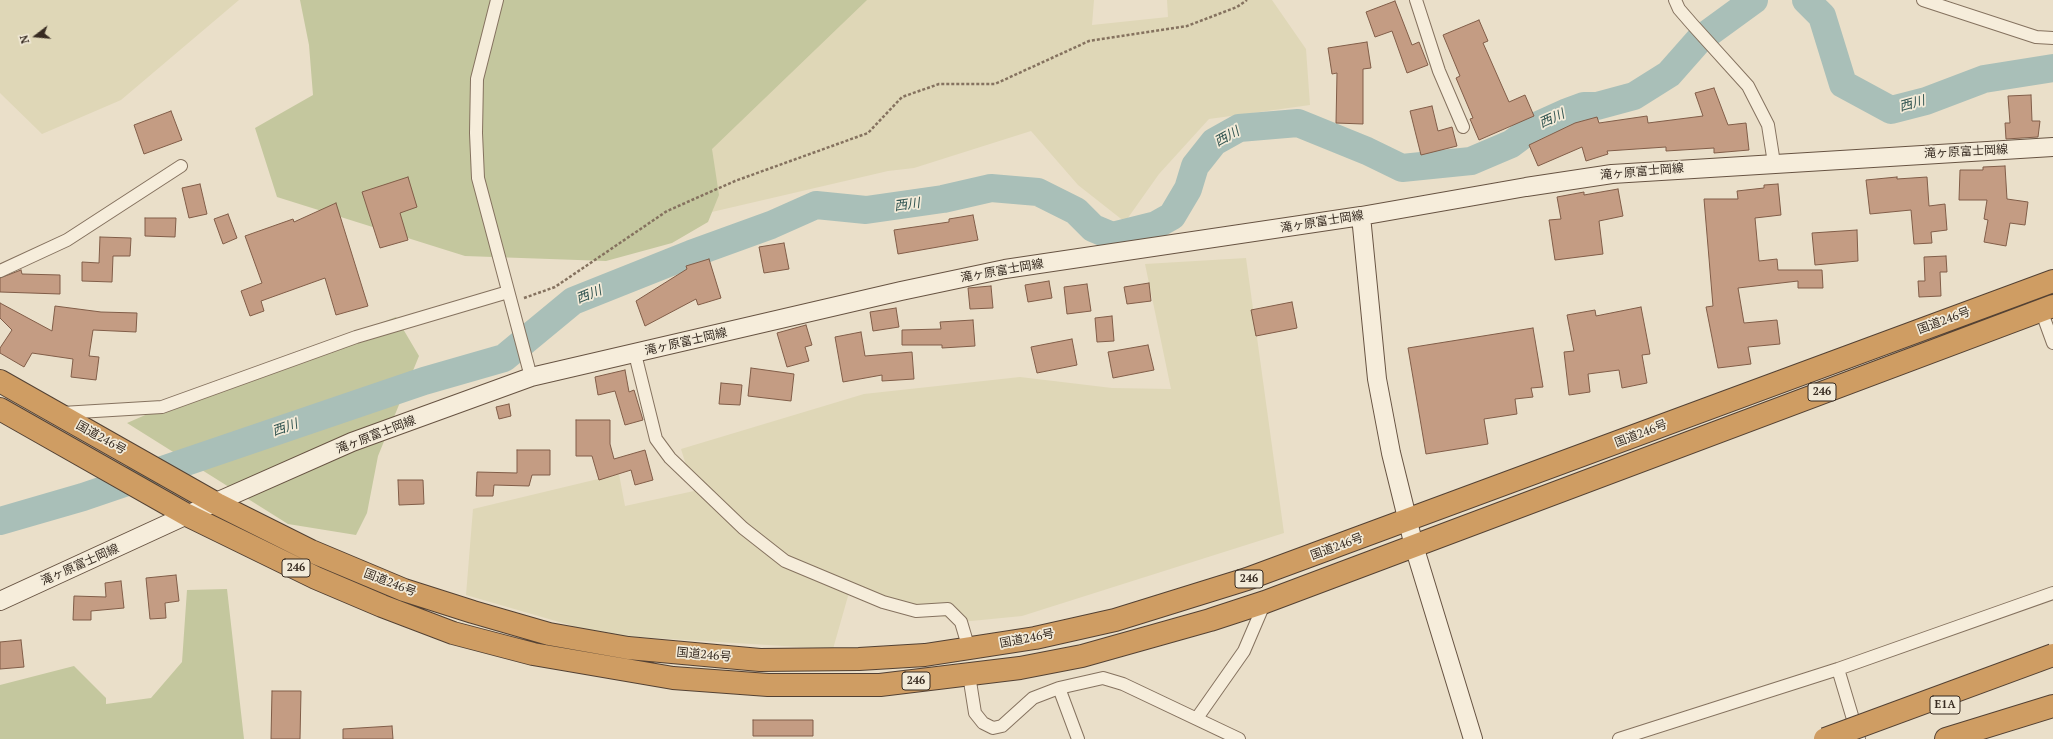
<!DOCTYPE html>
<meta charset="utf-8">
<style>
body{margin:0}
#map{position:relative;width:2053px;height:739px;overflow:hidden;background:#eadfc9;font-family:"PT Serif",serif}
canvas{display:block}
.north{position:absolute;left:16px;top:16px;width:40px;height:40px;-webkit-text-stroke:3px #f2ead8;paint-order:stroke;rotate:254deg;font-size:11px;font-weight:700;line-height:16px;text-align:center;color:#372b21}
.north::after{content:'';display:block;margin:auto;width:14px;height:18px;background:#372b21;clip-path:polygon(50% 0,100% 100%,50% 72%,0 100%)}
</style>
<div id="map">
<canvas width="2053" height="739"></canvas>
<div class="north">N</div>
</div>
<script>
const g = document.querySelector('canvas').getContext('2d');
g.lineJoin = 'round';
function paint(path, color) { g.fillStyle = color; g.fill(path, 'evenodd'); }
const shape = rows => new Path2D(rows.map(r => 'M' + r).join(''));
function strokePath(path, color, width, dash) { g.strokeStyle = color; g.lineWidth = width; g.lineCap = dash ? 'butt' : 'round'; g.setLineDash(dash || []); g.stroke(path); }
function write(font, color, halo, rows, align = 'center') {
  g.font = font + ' "PT Serif","Noto Sans JP",serif'; g.lineWidth = 3.5; g.setLineDash([]); g.textBaseline = 'middle'; g.strokeStyle = halo; g.fillStyle = color; for (const [text, x, y, turn = 0] of rows) {
    g.save(); g.translate(x, y); g.rotate((+turn || 0) * Math.PI / 180); g.textAlign = isNaN(turn) ? turn : align; if (halo) g.strokeText(text, 0, 0); g.fillText(text, 0, 0); g.restore();
  }
}
paint(shape([
 [0,0,239,0,121,100,42,134,0,93],
 [864,0,1094,0,1092,25,1168,17,1167,0,1272,0,1306,49,1310,105,1209,119,1159,174,1125,222,1078,185,1031,131,914,168,888,171,570,245],
 [1246,258,1284,533,1022,616,961,622,850,589,833,649,604,635,466,595,473,509,619,474,625,506,694,491,681,449,864,394,1020,377,1112,388,1171,389,1145,264]
]), '#dfd7b7');
paint(shape([
 [300,0,867,0,712,149,719,195,708,222,672,243,606,261,465,256,277,197,255,128,313,95,309,45],
 [396,317,419,356,378,456,367,513,356,535,288,524,127,423,166,406],
 [227,589,244,739,0,739,0,685,74,666,106,698,106,704,151,698,182,662,187,590]
]), '#c4c79e');
strokePath(shape([
 [1806,0,1822,16,1843,84,1891,110,1926,101,1984,79,2053,68],
 [0,521,83,497,424,381,504,358,573,301,691,254,771,225,816,205,866,210,943,199,991,188,1038,192,1076,211,1093,228,1112,236,1156,225,1172,216,1188,189,1195,166,1214,142,1239,128,1298,123,1367,151,1402,168,1471,161,1511,144,1534,127,1565,113,1584,106,1597,106,1634,96,1669,74,1699,40,1754,0]
]), '#a9bfb8', 28);
const building = shape([
 [1395,1,1412,45,1419,42,1428,65,1407,73,1392,31,1375,37,1366,12,1395,1],
 [1479,20,1488,41,1483,43,1509,102,1525,95,1534,116,1479,140,1470,119,1473,118,1456,78,1460,76,1443,35,1479,20],
 [1367,42,1371,68,1363,69,1363,124,1336,123,1337,73,1332,74,1328,48,1367,42],
 [1714,88,1728,125,1746,123,1749,150,1714,153,1714,148,1666,151,1666,147,1607,151,1608,154,1586,161,1582,147,1538,166,1529,145,1575,123,1597,117,1599,123,1647,116,1648,123,1703,116,1695,93,1714,88],
 [2031,95,2032,121,2040,121,2038,137,2006,139,2005,123,2010,123,2008,96,2031,95],
 [1432,106,1438,131,1452,127,1457,146,1421,155,1410,111,1432,106],
 [171,111,182,140,144,154,134,125,171,111],
 [2005,166,2007,199,2028,202,2025,225,2010,223,2006,246,1984,242,1988,220,1984,219,1987,200,1959,200,1960,170,1983,170,1983,167,2005,166],
 [408,177,417,207,400,213,408,240,380,248,362,192,408,177],
 [1897,177,1897,179,1927,177,1929,206,1945,204,1947,230,1931,232,1932,243,1914,244,1911,210,1870,214,1866,180,1897,177],
 [200,184,207,214,189,218,182,188,200,184],
 [1778,184,1781,215,1755,218,1759,261,1777,259,1778,270,1822,270,1823,288,1798,288,1798,281,1738,288,1744,323,1777,320,1780,344,1748,347,1751,364,1718,368,1706,307,1713,306,1704,199,1738,199,1737,191,1764,188,1764,185,1778,184],
 [1618,189,1623,216,1599,221,1603,254,1555,260,1549,220,1561,219,1557,197,1584,192,1584,195,1618,189],
 [336,203,368,306,336,315,325,278,261,301,264,311,250,316,241,291,262,283,245,236,293,219,294,222,336,203],
 [228,214,237,238,223,244,214,219,228,214],
 [973,215,978,240,898,254,894,230,949,222,949,219,973,215],
 [145,218,176,218,175,237,145,236,145,218],
 [1857,230,1858,261,1815,265,1812,233,1857,230],
 [100,237,131,238,130,256,113,256,112,282,82,281,82,262,99,263,100,237],
 [784,243,789,269,764,273,759,247,784,243],
 [1946,256,1947,272,1940,272,1941,296,1919,297,1918,281,1925,281,1924,257,1946,256],
 [709,259,721,298,698,305,696,299,645,326,636,301,687,269,686,266,709,259],
 [21,270,22,274,60,275,60,294,0,292,0,278,21,270],
 [1049,281,1052,298,1028,302,1025,285,1049,281],
 [1149,283,1151,301,1127,304,1124,287,1149,283],
 [1087,284,1091,311,1067,314,1064,287,1087,284],
 [991,286,993,308,970,309,968,288,991,286],
 [1292,302,1297,328,1256,336,1251,310,1292,302],
 [0,303,52,331,55,306,101,312,137,313,136,332,93,330,89,356,99,357,96,380,71,377,73,359,32,353,24,367,0,353,0,348,12,330,0,318,0,303],
 [1641,307,1650,354,1642,355,1647,383,1622,388,1619,370,1588,374,1590,392,1569,395,1564,352,1574,351,1567,315,1595,310,1596,316,1641,307],
 [896,308,899,327,873,331,870,312,896,308],
 [1112,316,1114,341,1097,342,1095,318,1112,316],
 [973,320,975,346,942,348,942,345,902,345,902,330,941,329,940,322,973,320],
 [806,325,812,345,805,347,809,361,787,367,777,333,806,325],
 [1533,328,1543,387,1531,388,1533,397,1515,399,1517,414,1484,419,1488,444,1426,454,1408,348,1533,328],
 [861,332,865,356,912,352,914,379,882,381,882,375,843,382,835,337,861,332],
 [1072,339,1077,365,1037,373,1031,347,1072,339],
 [1148,345,1154,370,1113,378,1108,352,1148,345],
 [751,368,794,374,791,401,748,396,751,368],
 [625,370,629,392,634,390,643,420,625,425,615,391,598,395,595,377,625,370],
 [721,383,742,385,740,405,719,404,721,383],
 [509,404,511,416,499,419,496,407,509,404],
 [576,420,610,420,610,444,614,459,645,450,653,480,635,485,631,470,599,480,592,456,576,456,576,420],
 [517,450,550,450,550,475,532,475,529,486,494,485,493,496,476,496,477,472,517,473,517,450],
 [398,480,423,480,424,504,399,505,398,480],
 [176,575,179,601,165,603,166,618,150,619,146,578,176,575],
 [121,581,124,608,91,611,91,620,73,620,74,596,106,597,105,583,121,581],
 [21,640,24,667,0,669,0,642,21,640],
 [272,691,301,691,300,739,271,739,272,691],
 [753,720,813,720,813,736,753,736,753,720],
 [392,726,393,739,343,739,343,729,392,726]
]);
paint(building, '#c49c83');
strokePath(building, '#815d48', 1);
const street = shape([
 [497,0,477,79,476,133,478,178,531,377],
 [1416,0,1439,71,1463,127],
 [1675,0,1679,9,1692,24,1748,86,1768,125,1774,163],
 [1923,0,2036,37,2053,38],
 [0,271,67,240,181,166],
 [2041,310,2053,343],
 [635,354,656,439,670,458,743,528,785,561,883,602,916,611,948,609,961,622,969,649],
 [62,413,162,407,356,337,508,292],
 [1838,669,1859,739],
 [969,675,975,713,983,723,993,728,1002,726,1033,698,1059,688,1103,678,1123,684,1239,739],
 [1059,688,1078,739],
 [1197,718,1244,651,1265,602],
 [1619,739,1838,669,2053,593]
]);
const secondary = shape([
 [1361,216,1377,379,1391,453,1414,546,1473,739],
 [0,601,187,515,352,442,531,377,901,291,1005,269,1361,216,1526,187,1612,174,2053,147]
]);
const highway = shape([
 [0,381,217,504,311,551,404,590,473,612,549,634,628,648,760,660,859,659,925,655,1035,638,1115,620,1247,579,2053,281],
 [0,409,187,515,316,578,382,606,453,633,533,654,673,678,768,685,880,685,1020,668,1082,656,1210,620,1265,602,2053,306],
 [1946,739,2053,706]
]);
strokePath(street, '#85725f', 14);
strokePath(secondary, '#675342', 20);
strokePath(highway, '#534133', 24);
strokePath(shape([
 [524,298,555,287,667,211,735,181,868,133,902,97,939,84,995,84,1089,41,1187,26,1237,7,1247,0]
]), '#85725f', 2.5, [3, 2]);
strokePath(street, '#f6eddb', 12);
strokePath(secondary, '#f6eddb', 18);
strokePath(highway, '#cf9d63', 22);
const highwayBridge = shape([
 [1825,739,2053,655]
]);
strokePath(highwayBridge, '#534133', 24, []);
strokePath(highwayBridge, '#cf9d63', 22);
for (const [x, y, w] of [
 [1822,392,28],
 [296,568,28],
 [1249,579,28],
 [916,681,28],
 [1945,705,30]
]) { const box = new Path2D(); box.roundRect(x - w / 2, y - 9, w, 18, 3); g.fillStyle = '#f2ead8'; g.fill(box); strokePath(box, '#372b21', 1); }
write('bold 11px', '#372b21', null, [
 ["246",1822,392],
 ["246",296,568],
 ["246",1249,579],
 ["246",916,681],
 ["E1A",1945,705]
]);
write('12px', '#372b21', '#f2ead8', [
 ["滝ヶ原富士岡線",1966,152,-3],
 ["滝ヶ原富士岡線",1642,172,-5],
 ["滝ヶ原富士岡線",1322,222,-9],
 ["滝ヶ原富士岡線",1002,271,-10],
 ["国道246号",1944,321,-20],
 ["滝ヶ原富士岡線",686,342,-13],
 ["国道246号",1641,434,-21],
 ["滝ヶ原富士岡線",376,435,-21],
 ["国道246号",101,438,29],
 ["国道246号",1337,547,-20],
 ["滝ヶ原富士岡線",80,565,-24],
 ["国道246号",390,583,21],
 ["国道246号",1027,639,-11],
 ["国道246号",704,655,5]
]);
write('italic 13px', '#325551', '#f2ead8', [
 ["西川",1912,104,-15],
 ["西川",1552,119,-24],
 ["西川",1227,137,-29],
 ["西川",907,205,-8],
 ["西川",589,295,-22],
 ["西川",285,428,-19]
]);
</script>
